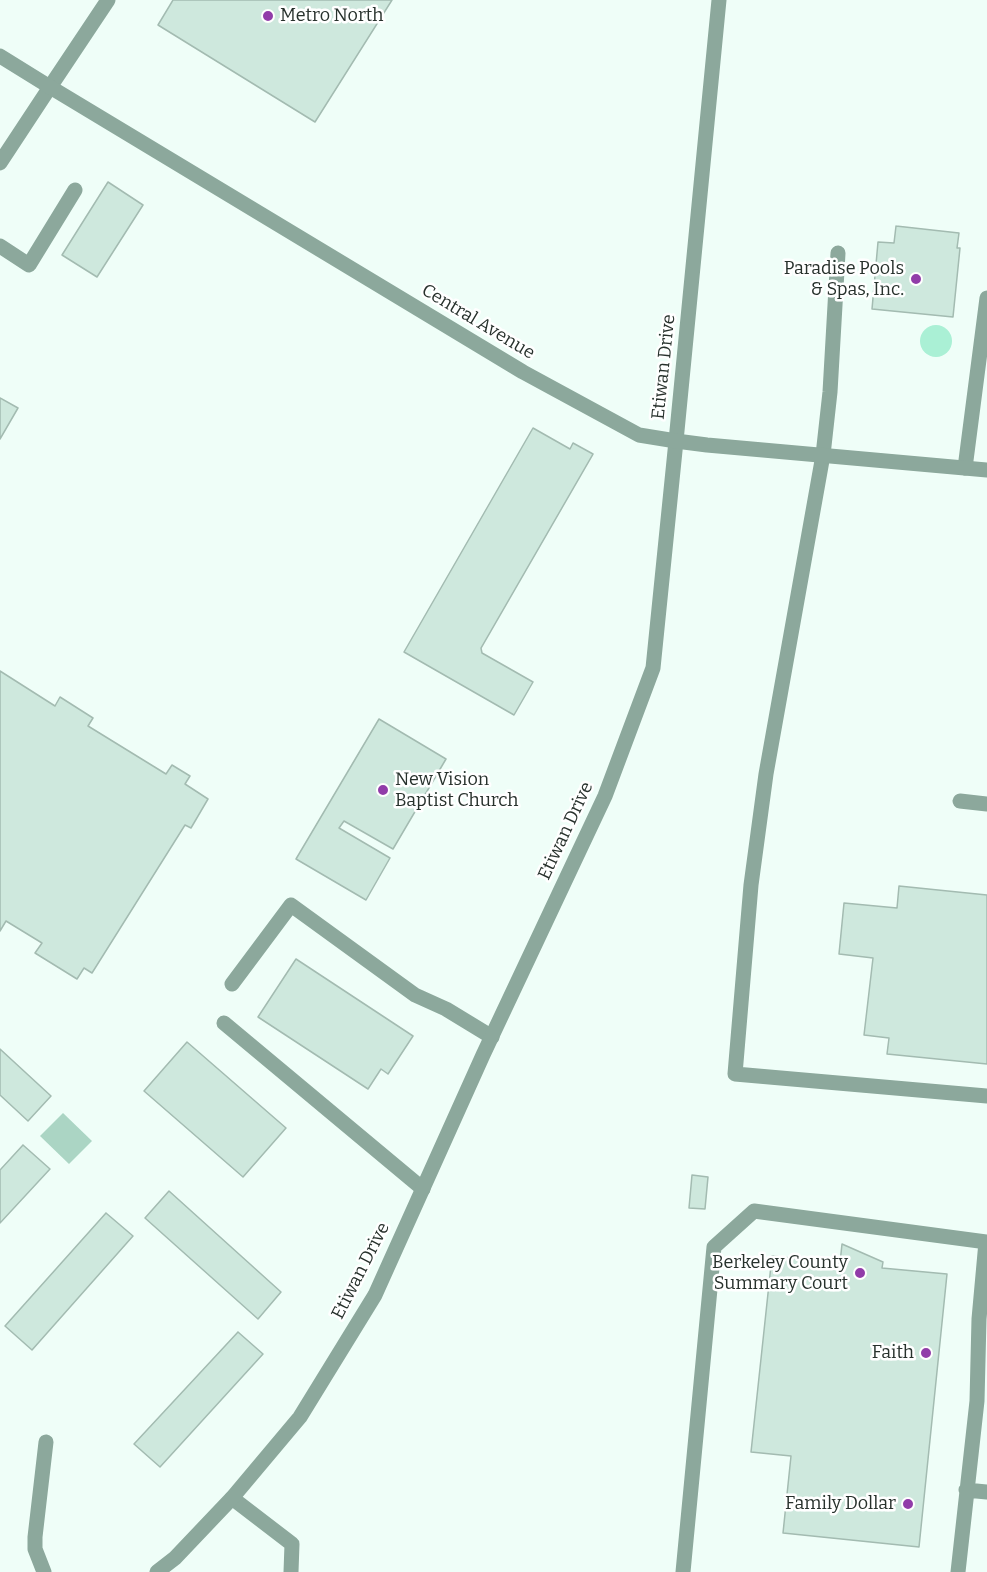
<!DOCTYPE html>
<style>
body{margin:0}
canvas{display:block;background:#effef8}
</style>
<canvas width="987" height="1572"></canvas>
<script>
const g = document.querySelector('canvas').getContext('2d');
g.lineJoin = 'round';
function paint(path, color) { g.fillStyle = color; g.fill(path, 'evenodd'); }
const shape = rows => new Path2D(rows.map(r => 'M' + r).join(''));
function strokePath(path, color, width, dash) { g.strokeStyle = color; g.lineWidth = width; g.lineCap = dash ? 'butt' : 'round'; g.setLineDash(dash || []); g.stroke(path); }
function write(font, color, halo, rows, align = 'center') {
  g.font = font + ' Bitter,serif'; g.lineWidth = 5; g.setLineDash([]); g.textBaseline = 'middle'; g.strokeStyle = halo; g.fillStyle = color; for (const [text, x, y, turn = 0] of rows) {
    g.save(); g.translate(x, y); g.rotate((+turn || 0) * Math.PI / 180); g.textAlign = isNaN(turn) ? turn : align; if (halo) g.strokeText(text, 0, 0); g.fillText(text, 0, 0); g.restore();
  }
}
paint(shape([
 [63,1113,92,1141,69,1164,40,1136]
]), '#abd5c4');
paint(shape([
 '920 341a16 16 0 1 1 32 0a16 16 0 1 1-32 0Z'
]), '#aaf0d5');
const building = shape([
 [173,0,392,0,315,122,158,25,173,0],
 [108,182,143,205,97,277,62,255,108,182],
 [896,226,959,233,957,248,960,248,953,317,872,309,878,242,894,243,896,226],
 [0,398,18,408,0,439,0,398],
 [533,428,570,449,573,443,593,454,481,648,482,653,533,682,514,715,404,652,533,428],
 [0,671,55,706,60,697,93,718,88,726,166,774,172,765,190,776,185,784,208,799,191,828,185,825,92,973,84,968,77,979,35,953,42,943,6,921,0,931,0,671],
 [379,719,446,759,393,849,344,821,339,828,390,858,366,900,296,859,379,719],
 [899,886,987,895,987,1064,887,1054,889,1038,864,1035,873,958,839,954,844,903,897,908,899,886],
 [296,959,413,1036,388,1074,381,1069,368,1089,258,1017,296,959],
 [187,1042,286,1128,243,1177,144,1091,187,1042],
 [0,1049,51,1096,28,1121,0,1095,0,1049],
 [23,1145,50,1169,0,1223,0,1170,23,1145],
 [692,1175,708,1177,705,1209,689,1208,692,1175],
 [169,1191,281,1292,258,1319,145,1218,169,1191],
 [106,1213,133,1236,32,1350,5,1326,106,1213],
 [842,1244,883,1262,882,1268,947,1274,919,1547,783,1533,791,1456,751,1452,772,1256,840,1263,842,1244],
 [238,1332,263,1354,160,1467,134,1444,238,1332]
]);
paint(building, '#cee8dd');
strokePath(building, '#a3bbb1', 1.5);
strokePath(shape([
 [50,87,108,0],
 [0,246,29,265,75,190],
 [838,253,830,392,823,455,766,774,751,885,735,1074,987,1096],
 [965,468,987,298],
 [960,801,987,804],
 [232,984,291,905,415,995,446,1009,492,1037],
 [224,1023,423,1189],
 [966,1490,987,1492],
 [232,1498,292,1544,291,1572],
 [44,1572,35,1549,35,1537,46,1442],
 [683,1572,714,1247,754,1211,987,1242],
 [958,1572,977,1401,979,1319,986,1242]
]), '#8ca89c', 15);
strokePath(shape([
 [0,163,50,87],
 [157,1572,175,1558,232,1498,300,1417,375,1295,483,1055,605,796,653,668,676,441,719,0]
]), '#8ca89c', 15);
strokePath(shape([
 [0,56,50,87,523,372,639,435,676,441,707,445,987,470]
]), '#8ca89c', 15);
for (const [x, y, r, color] of [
 [268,16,6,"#913ca9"],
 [916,279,6,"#913ca9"],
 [383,790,6,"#913ca9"],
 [860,1273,6,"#913ca9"],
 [926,1353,6,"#913ca9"],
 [908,1504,6,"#913ca9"]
]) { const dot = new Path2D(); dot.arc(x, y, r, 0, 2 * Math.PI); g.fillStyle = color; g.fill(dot); strokePath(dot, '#fff', 2); }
write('18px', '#27312c', '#fff', [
 ["Metro North",280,16,"left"],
 ["Paradise Pools",904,269],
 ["& Spas, Inc.",904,290],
 ["New Vision",395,780,"left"],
 ["Baptist Church",395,801,"left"],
 ["Berkeley County",848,1263],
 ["Summary Court",848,1284],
 ["Faith",914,1353],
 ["Family Dollar",896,1504]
], 'right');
write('18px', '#27312c', '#fff', [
 ["Central Avenue",478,322,31],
 ["Etiwan Drive",664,367,-84],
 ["Etiwan Drive",566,831,-65],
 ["Etiwan Drive",361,1271,-63]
]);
</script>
